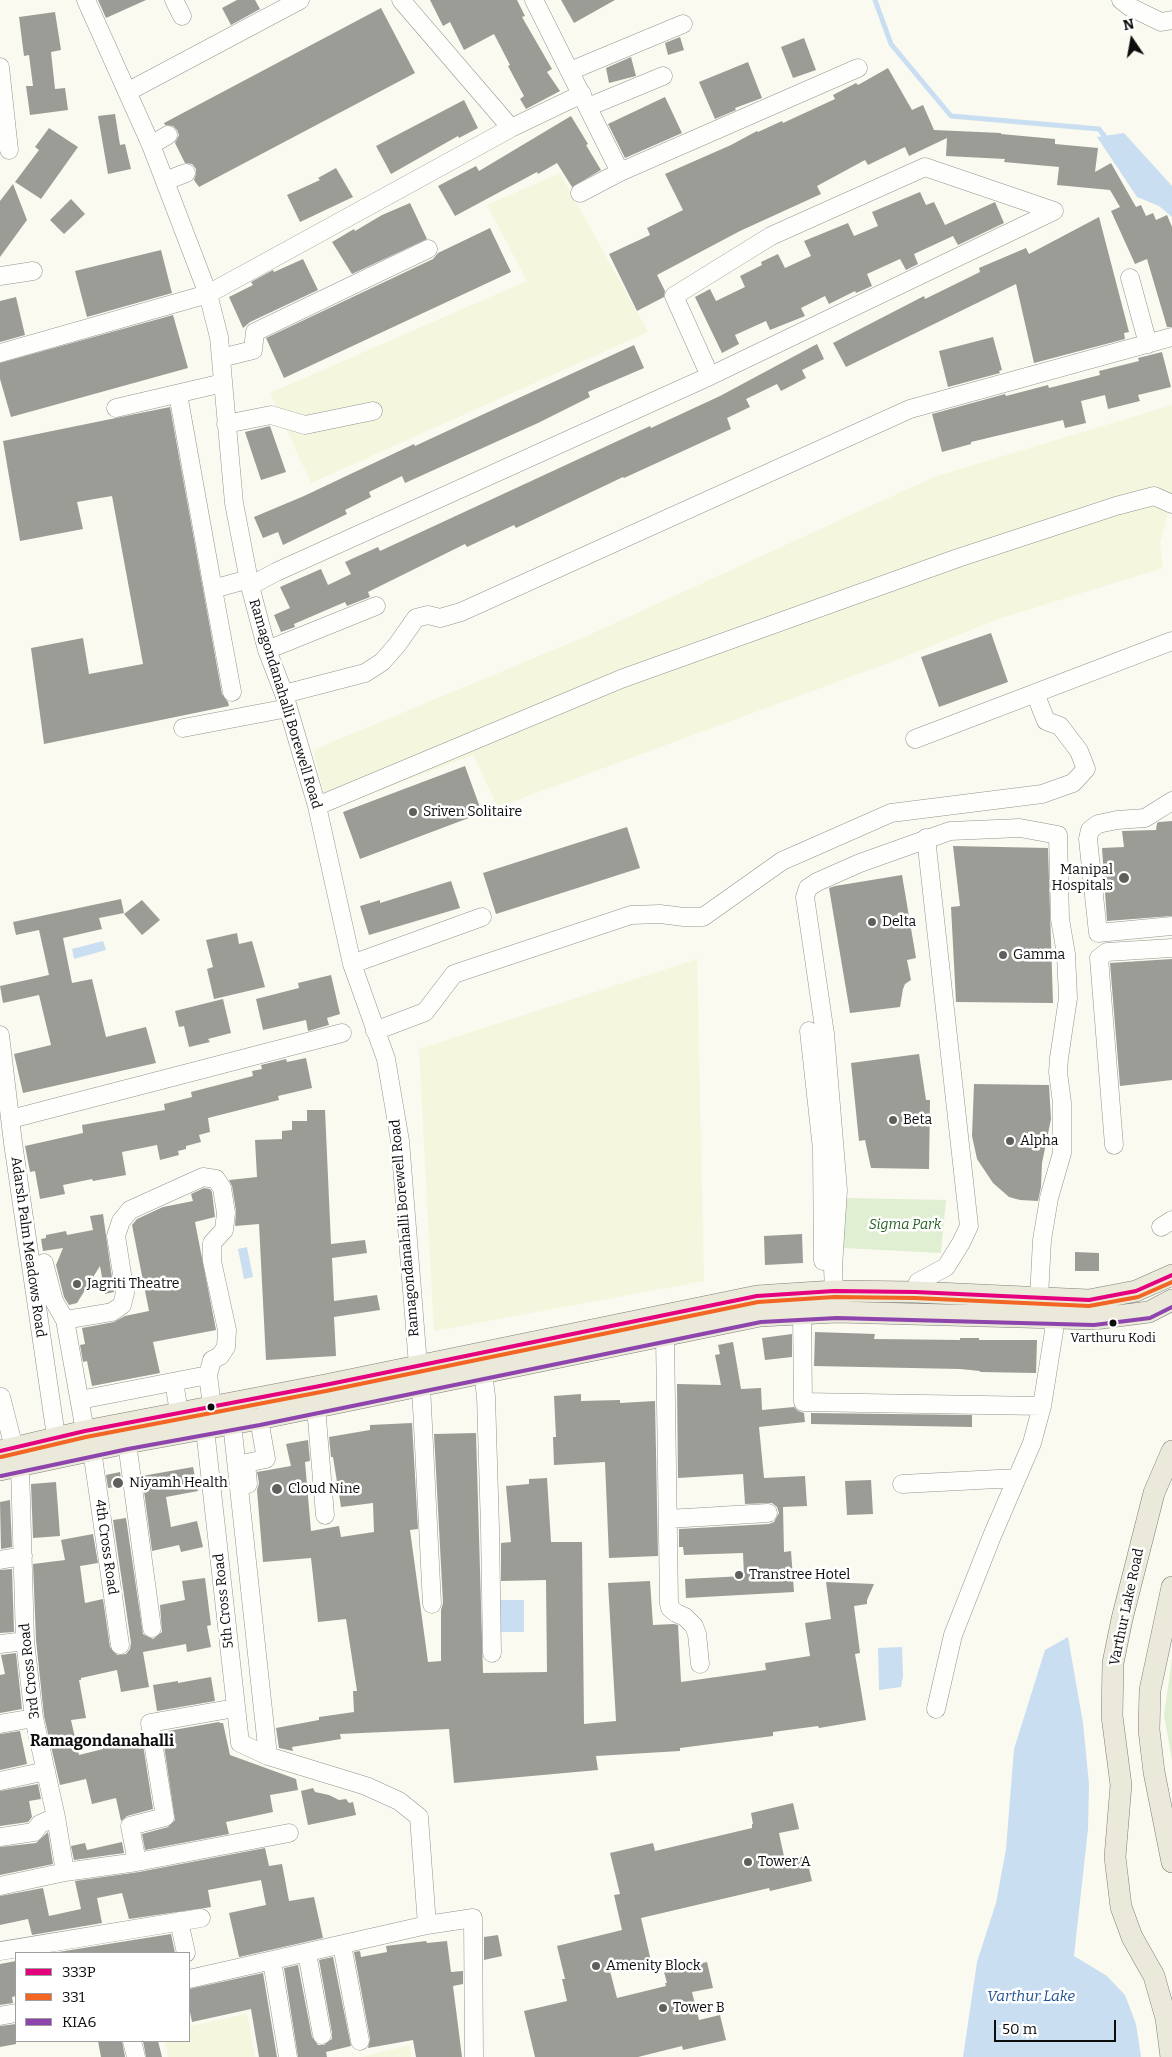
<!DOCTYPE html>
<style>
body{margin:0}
#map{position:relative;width:1172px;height:2057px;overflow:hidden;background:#fafaf0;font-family:Bitter,serif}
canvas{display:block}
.legend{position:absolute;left:15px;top:1952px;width:175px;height:90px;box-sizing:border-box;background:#fff;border:1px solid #9e9e9e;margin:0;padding:6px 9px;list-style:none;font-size:15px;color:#0c0c0c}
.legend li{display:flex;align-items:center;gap:10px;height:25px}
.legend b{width:25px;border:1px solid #9e9e9e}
.north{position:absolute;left:1107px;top:15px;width:50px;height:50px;-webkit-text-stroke:4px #fff;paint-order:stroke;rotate:348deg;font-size:14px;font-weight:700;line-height:20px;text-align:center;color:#0c0c0c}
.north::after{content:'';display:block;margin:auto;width:18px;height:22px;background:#0c0c0c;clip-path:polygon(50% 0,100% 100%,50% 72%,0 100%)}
.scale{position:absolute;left:994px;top:2020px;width:122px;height:22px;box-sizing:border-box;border:2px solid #0c0c0c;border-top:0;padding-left:6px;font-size:15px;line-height:18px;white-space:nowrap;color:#0c0c0c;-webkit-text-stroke:4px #fff;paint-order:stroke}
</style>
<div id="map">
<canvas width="1172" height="2057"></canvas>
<ul class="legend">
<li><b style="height:6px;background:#e5007d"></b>333P</li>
<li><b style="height:6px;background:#f26522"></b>331</li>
<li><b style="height:6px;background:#8e44ad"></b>KIA6</li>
</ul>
<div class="north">N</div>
<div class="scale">50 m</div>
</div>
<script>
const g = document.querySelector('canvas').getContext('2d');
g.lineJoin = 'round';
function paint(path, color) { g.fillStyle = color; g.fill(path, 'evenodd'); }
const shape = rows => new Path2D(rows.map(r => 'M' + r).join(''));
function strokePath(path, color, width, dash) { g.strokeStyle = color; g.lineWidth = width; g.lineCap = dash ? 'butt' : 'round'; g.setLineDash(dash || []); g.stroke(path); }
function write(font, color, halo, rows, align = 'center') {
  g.font = font + ' Bitter,serif'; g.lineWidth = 5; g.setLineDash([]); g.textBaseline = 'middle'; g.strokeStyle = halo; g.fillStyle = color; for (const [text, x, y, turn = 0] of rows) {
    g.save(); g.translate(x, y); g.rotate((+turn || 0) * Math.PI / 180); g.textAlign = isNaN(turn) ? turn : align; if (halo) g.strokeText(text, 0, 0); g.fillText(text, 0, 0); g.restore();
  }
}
paint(shape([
 [560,173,648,332,311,483,270,393,527,281,487,205],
 [1172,405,1172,494,1160,544,1163,568,998,619,907,656,498,807,473,755,328,810,313,750,587,636,934,477],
 [697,959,704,1281,434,1331,419,1049],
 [247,2014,255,2057,168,2057,165,2041,189,2041,189,2024,190,2026],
 [410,2045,411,2057,362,2057]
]), '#f4f6dd');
paint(shape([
 [844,1198,946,1200,941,1253,844,1248],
 [1172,1659,1172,1760,1164,1715]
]), '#e0eed1');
paint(shape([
 [1124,133,1172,186,1172,217,1159,206,1137,197,1097,137],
 [103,941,106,950,74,959,72,949],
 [247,1247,253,1277,244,1279,238,1249],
 [500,1600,524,1600,524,1632,501,1632],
 [1068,1637,1083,1723,1089,1784,1088,1829,1074,1956,1107,1976,1125,1995,1136,2024,1141,2057,963,2057,977,1962,996,1903,1006,1849,1014,1749,1045,1650],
 [902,1647,903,1676,901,1687,879,1690,878,1648]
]), '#c9dff1');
strokePath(shape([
 [875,0,891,44,951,116,1099,129,1108,141]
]), '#c9dff1', 5);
paint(shape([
 [98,0,146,0,106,18],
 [237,0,255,0,260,9,231,25,222,8],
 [430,0,517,0,525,16,522,17,552,69,547,72,560,91,526,109,520,99,524,96,508,66,510,65,494,34,464,50,450,22,443,26],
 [561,0,615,0,574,23],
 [381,8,415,73,199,187,194,180,196,174,196,169,192,164,185,163,175,143,179,135,177,130,173,126,165,125,164,123],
 [55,12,61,50,51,52,55,89,65,88,68,110,30,115,26,86,33,86,29,55,24,56,19,17],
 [680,37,684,50,668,55,665,43],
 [804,38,816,70,793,78,781,47],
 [631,57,636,76,609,83,606,68],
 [748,62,762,98,735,108,736,110,715,119,699,82],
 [888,68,912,110,923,105,934,130,1001,133,1001,134,1055,139,1055,144,1098,148,1095,172,1111,163,1136,207,1141,205,1146,216,1153,213,1156,220,1167,215,1172,227,1172,327,1167,327,1147,259,1135,264,1111,211,1120,207,1110,190,1057,185,1059,167,1004,162,1005,159,946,156,947,138,909,156,905,147,868,165,865,160,817,186,821,194,740,231,657,275,665,291,664,297,637,311,609,254,650,235,647,228,683,210,665,174,731,145,757,131,758,132,782,121,783,123,835,99,833,95,856,83,858,85],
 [665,97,682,133,625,158,608,124],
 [464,100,478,128,459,138,458,136,391,174,376,146],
 [115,114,120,145,125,144,131,169,108,174,98,116],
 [571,116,588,144,586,145,601,170,572,187,557,163,538,174,537,172,455,216,438,186,476,166,479,171],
 [49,128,78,147,41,199,15,182,39,150,35,147],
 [336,168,353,197,300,222,287,195,320,180,318,178],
 [13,184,27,220,0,257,0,201],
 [920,192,926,205,934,202,945,225,995,202,1004,223,958,245,953,236,914,254,918,264,906,270,900,259,867,274,872,286,856,293,855,291,829,304,825,296,801,308,805,316,770,330,766,321,735,335,739,344,722,353,695,297,710,289,716,301,745,287,740,276,762,265,761,262,778,254,785,268,811,256,804,241,848,223,854,236,878,226,872,212],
 [71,199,85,214,64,234,50,220],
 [410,203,427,239,352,274,332,242,354,229,355,231,382,215],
 [1099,217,1129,332,1124,333,1125,339,1034,363,1016,284,846,367,833,343,924,296,925,299,980,272,979,268,1026,248,1029,254],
 [490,228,511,272,284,378,266,338,433,259,438,253],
 [161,250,172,293,87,317,75,271],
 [303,259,318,290,250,322,243,328,229,297,253,285,251,282,273,270,274,272],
 [16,297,25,335,0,342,0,301],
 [173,315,188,368,11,417,0,379,0,363],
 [993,337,1002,370,999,371,1000,373,948,387,939,351],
 [817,344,824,359,802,370,806,378,781,391,777,384,746,399,750,407,727,418,731,429,624,478,623,477,516,528,514,525,467,547,465,544,368,592,370,597,347,606,345,602,294,624,295,627,281,632,274,615,290,608,280,587,321,569,328,585,351,574,345,562,378,547,380,551,650,426,651,428,720,396],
 [634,345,644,368,588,392,590,397,538,423,405,483,402,476,369,492,371,497,345,510,347,514,283,545,278,532,263,538,254,517,304,496,414,444,415,446,473,419],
 [1162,352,1171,387,1138,395,1140,401,1108,409,1105,395,1081,401,1086,423,1065,428,1063,420,971,442,971,444,942,452,932,414,1005,394,1006,396,1048,385,1049,388,1100,375,1099,371,1139,361,1138,358],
 [170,407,222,694,228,702,229,706,44,744,31,648,83,638,89,674,143,664,112,496,77,502,83,529,20,541,3,441],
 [270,426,286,472,261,480,245,432],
 [991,633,1008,682,939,707,921,657],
 [465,766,482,813,360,859,343,812],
 [1172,821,1172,916,1107,921,1102,848,1124,847,1122,831,1156,830,1157,823,1159,822],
 [627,827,640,868,496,914,483,873],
 [953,846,1048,848,1053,1003,956,1002,951,907,960,906],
 [902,875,916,958,907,960,911,980,905,984,903,989,900,1007,850,1013,829,888,835,886],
 [451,881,460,908,369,935,360,906,380,900,380,903],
 [121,899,124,913,99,918,102,929,63,938,72,983,92,979,106,1037,146,1027,156,1063,23,1093,14,1054,51,1045,39,995,3,1003,0,986,49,975,39,930,16,935,13,922],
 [142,900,160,920,142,935,124,914],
 [237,933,239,944,252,941,265,987,214,999,207,969,213,967,206,940],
 [1172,959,1172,1080,1120,1086,1110,963],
 [331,975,340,1014,327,1018,329,1025,308,1031,306,1020,263,1030,256,999,299,988,298,983],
 [223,999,231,1033,208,1039,210,1042,189,1047,184,1026,179,1027,175,1011],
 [919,1054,926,1100,930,1100,929,1169,871,1168,865,1140,859,1141,851,1063],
 [306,1058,312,1088,278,1096,279,1100,208,1118,210,1132,199,1135,201,1142,186,1146,186,1149,178,1151,179,1155,160,1160,157,1145,122,1152,126,1175,93,1181,92,1179,63,1185,65,1194,40,1199,35,1171,30,1172,25,1146,83,1133,82,1125,165,1110,164,1104,192,1097,191,1092,253,1076,252,1071,262,1069,261,1065,286,1059,287,1062],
 [974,1084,1049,1085,1051,1119,1042,1163,1041,1187,1038,1201,1020,1200,1009,1197,993,1183,977,1159,972,1136],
 [307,1110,325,1110,331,1244,365,1240,367,1253,332,1258,334,1301,377,1295,380,1310,334,1317,336,1356,266,1360,259,1224,235,1226,236,1211,232,1186,229,1180,257,1177,255,1140,282,1139,282,1131,292,1130,292,1121,307,1121],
 [204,1188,210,1189,212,1192,215,1217,195,1222,216,1330,153,1342,160,1373,92,1386,87,1361,83,1362,80,1345,85,1344,82,1328,114,1322,125,1316,149,1311,132,1225,137,1219,163,1207,193,1201,191,1194],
 [103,1214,114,1292,105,1294,100,1266,77,1303,69,1305,64,1297,56,1265,63,1248,43,1251,41,1239,46,1238,46,1235,66,1231,67,1235,93,1230,90,1216],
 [802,1234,803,1263,765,1265,764,1236],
 [1075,1252,1099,1253,1099,1271,1075,1271],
 [815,1332,875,1334,874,1339,960,1340,960,1338,979,1338,979,1340,1037,1340,1036,1373,980,1372,980,1371,960,1369,814,1366],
 [792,1334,792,1357,765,1360,762,1338],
 [733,1342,741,1389,761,1388,762,1410,794,1407,798,1411,804,1413,805,1422,759,1427,764,1478,805,1476,807,1506,783,1507,784,1552,791,1551,794,1592,686,1598,685,1579,744,1576,743,1553,684,1555,683,1547,679,1547,679,1529,769,1524,774,1522,779,1513,777,1507,772,1503,745,1504,743,1474,678,1478,677,1384,721,1385,715,1355,720,1354,718,1345],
 [581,1394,581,1401,620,1400,620,1403,655,1401,658,1556,609,1558,605,1462,554,1465,553,1437,556,1437,554,1396],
 [811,1413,972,1415,972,1427,811,1424],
 [412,1423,418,1529,410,1530,428,1662,441,1661,441,1610,443,1603,434,1434,476,1433,483,1673,547,1672,546,1580,501,1581,501,1543,511,1542,506,1486,529,1484,529,1479,547,1478,551,1542,582,1542,584,1724,616,1721,608,1583,650,1581,653,1625,674,1624,678,1625,681,1682,766,1670,765,1663,810,1656,805,1623,831,1619,826,1582,874,1584,867,1600,867,1604,854,1606,860,1653,855,1654,866,1720,819,1728,818,1726,773,1732,773,1736,680,1748,680,1751,596,1756,598,1770,454,1783,449,1729,340,1734,341,1739,292,1747,293,1751,279,1748,276,1728,319,1720,319,1717,354,1712,353,1691,357,1691,346,1619,318,1622,311,1558,263,1562,257,1490,259,1483,257,1472,291,1466,286,1444,308,1440,310,1461,305,1462,311,1531,339,1526,341,1537,374,1532,373,1503,341,1507,333,1457,331,1457,329,1437,370,1430,370,1425],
 [193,1467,198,1491,166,1497,171,1527,197,1521,203,1547,181,1552,179,1545,152,1551,142,1476],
 [120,1472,122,1486,108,1488,106,1475],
 [871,1480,873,1514,847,1515,845,1481],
 [56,1482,60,1536,33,1538,31,1484],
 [10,1500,12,1547,1,1549,0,1502],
 [126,1518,143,1634,153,1639,162,1632,160,1605,185,1600,182,1581,205,1578,211,1625,207,1626,211,1647,187,1652,186,1644,143,1652,149,1687,121,1692,117,1670,81,1678,81,1680,79,1680,86,1718,71,1720,79,1755,103,1749,103,1746,142,1738,153,1809,127,1816,121,1821,116,1798,92,1804,86,1779,60,1785,44,1716,36,1640,33,1564,65,1560,61,1540,93,1534,98,1563,80,1566,85,1603,103,1599,110,1647,117,1655,126,1654,130,1649,131,1643,113,1520],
 [12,1569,14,1632,0,1633,0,1570],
 [16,1653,22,1709,0,1713,0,1675,5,1674,1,1655],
 [211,1677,215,1701,157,1711,153,1685,178,1681,178,1683],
 [219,1722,220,1723,223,1723,230,1755,296,1779,298,1790,270,1795,273,1812,226,1822,229,1834,145,1850,142,1834,168,1827,175,1820,162,1732],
 [20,1731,27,1764,0,1770,0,1734],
 [38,1784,41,1799,29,1801,32,1817,28,1822,0,1826,0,1791],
 [313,1788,315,1792,329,1795,339,1800,346,1799,349,1803,353,1802,356,1815,308,1825,301,1791],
 [793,1803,799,1829,779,1833,785,1861,806,1856,812,1881,770,1891,769,1888,641,1918,651,1961,610,1971,617,1998,666,1986,665,1983,667,1983,664,1972,707,1962,713,1988,692,1992,699,2020,720,2015,726,2040,683,2050,682,2046,638,2057,535,2057,524,2011,567,2001,562,1979,565,1979,557,1946,622,1930,614,1895,620,1894,610,1853,653,1843,655,1851,752,1828,752,1824,753,1824,751,1813],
 [48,1832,53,1864,0,1875,0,1847,36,1843],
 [122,1842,124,1853,74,1860,71,1846,85,1843,87,1850],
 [265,1848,269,1866,282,1864,289,1901,314,1897,323,1938,239,1957,229,1913,266,1905,261,1880,208,1890,211,1907,205,1908,129,1919,122,1893,97,1898,102,1923,32,1935,28,1919,0,1925,0,1896,43,1888,49,1916,81,1909,75,1881,139,1872],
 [171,1934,175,1953,52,1953],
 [498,1935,502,1956,484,1960,484,1937],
 [426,1941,427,1943,447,1941,451,1972,463,1971,463,1984,453,1986,462,2057,416,2057,413,2040,368,2048,370,2039,354,1952,360,1951,361,1957,387,1952,386,1946],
 [333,1957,351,2046,326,2052,327,2057,298,2057,284,1968,298,1965,312,2037,318,2045,324,2045,332,2039,332,2033,319,1960],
 [16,1961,16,1996,12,1997,13,2003,0,2005,0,1964],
 [263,1973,277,2057,259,2057,251,2009,192,2022,189,2007,189,1989],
 [16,2024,16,2044,0,2047,0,2026],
 [98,2041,122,2041,125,2057,101,2057],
 [143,2041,158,2041,162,2057,146,2057]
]), '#9c9c96');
const minor = shape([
 [86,0,151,145,208,294,219,337,234,503,250,586,267,650,284,694,317,806,352,964,386,1059,400,1141,418,1365],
 [174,0,182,16],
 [401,0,511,128],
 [534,0,620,172,858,68],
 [1121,0,1130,7,1161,22,1172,20],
 [0,67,9,150],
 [570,71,683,24],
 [127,92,300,0],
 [588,107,663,76],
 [151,145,168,135],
 [165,181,186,173],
 [580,193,620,172],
 [0,276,33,271],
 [1130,278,1148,344],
 [0,353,208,294,511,128,582,94],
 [221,358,253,350,255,332,428,249],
 [178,394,213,589,249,579],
 [116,408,223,383],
 [226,424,271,415,305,425,373,411],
 [250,586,276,572,710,376,1054,211,925,167,771,236,674,296,710,376],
 [213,589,232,692],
 [267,650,376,606],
 [284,694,365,673,382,662,397,645,416,618,428,615,440,618,461,612,910,409,1172,337],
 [183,728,288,708],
 [915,739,1172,641],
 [1172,801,1145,818,1117,820,1098,824,1090,830,1088,839,1098,933,1172,926],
 [317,806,621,679,958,558,1116,506,1154,496,1172,504],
 [352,964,482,917],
 [375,1031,425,1012,454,974,631,915,660,914,684,917,703,917,782,861,891,813,1042,794,1073,783,1086,769,1079,751,1060,726,1046,721,1035,693],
 [809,1031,822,1149,823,1261],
 [0,1035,13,1143,58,1450],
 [11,1119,342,1033],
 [1114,1145,1099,958,1107,952,1172,948],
 [1161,1227,1172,1220],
 [44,1263,54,1301,65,1320,85,1431],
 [918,1282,946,1267,961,1243,969,1226,926,838],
 [834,1291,833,1267,838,1190,825,1034,805,897,808,888,817,882,860,863,950,831,1020,828,1058,835,1060,919,1066,954,1068,998,1059,1058,1058,1072,1062,1103,1062,1153,1049,1198,1042,1240,1039,1297],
 [802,1314,803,1402,1042,1406],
 [65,1320,112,1312,122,1305,125,1293,116,1236,121,1221,130,1210,203,1177,216,1179,222,1188,226,1213,224,1230,212,1243,212,1261,227,1330,226,1347,220,1356,212,1360,208,1375,80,1400],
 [665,1336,669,1603,670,1608,676,1613,685,1617,694,1626,697,1634,700,1664],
 [483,1373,486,1396,490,1528,492,1653],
 [208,1375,212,1406],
 [174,1382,179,1412],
 [421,1386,432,1604],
 [1,1397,14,1448],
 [316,1407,325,1515],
 [232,1423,268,1756],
 [205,1429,240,1743,268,1756,366,1786,399,1801,419,1817,427,1925],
 [127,1443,152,1628],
 [92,1450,120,1645],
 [20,1466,25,1641,34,1718,56,1817,65,1872],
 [248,1484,246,1463,266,1459,259,1419],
 [902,1484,1017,1478],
 [668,1519,768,1513],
 [0,1560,23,1556],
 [0,1644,25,1641],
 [936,1709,953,1635,992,1536,1032,1443,1042,1406,1054,1331,1052,1319],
 [0,1724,34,1718],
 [0,1781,46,1771],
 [0,1837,34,1832,40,1824,56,1817],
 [137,1862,130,1826,165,1817,150,1723,235,1708],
 [0,1886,65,1872,137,1862,289,1833],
 [179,1921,186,1953],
 [342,1945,360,2041],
 [0,1951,201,1918],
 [307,1953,322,2035],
 [272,1961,288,2057],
 [189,1979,427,1925,473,1918,474,2057],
 [0,2016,16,2013],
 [132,2041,136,2057]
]);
const major = shape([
 [0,1451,85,1431,325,1385,757,1296,834,1291,915,1292,1089,1300,1136,1291,1172,1275],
 [0,1470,127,1443,259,1419,760,1316,837,1312,1094,1319,1149,1312,1172,1300],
 [1172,1587,1150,1690,1149,1730,1154,1772,1172,1862],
 [1171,2057,1166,2018,1154,1976,1132,1937,1121,1907,1115,1857,1121,1785,1112,1716,1113,1663,1122,1619,1154,1493,1172,1451]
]);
strokePath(minor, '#93938f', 19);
strokePath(major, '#80807c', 22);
strokePath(minor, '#fefefd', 18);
strokePath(major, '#ebe9d9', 21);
strokePath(shape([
 [0,1451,85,1431,325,1385,757,1296,834,1291,915,1292,1089,1300,1136,1291,1172,1275]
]), '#e5007d', 4);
strokePath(shape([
 [1,1457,86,1437,326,1391,758,1302,834,1297,915,1298,1089,1306,1138,1297,1172,1282]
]), '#f26522', 4);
strokePath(shape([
 [1,1476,128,1449,260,1425,761,1322,837,1318,1094,1325,1150,1318,1172,1307]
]), '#8e44ad', 4);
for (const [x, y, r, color] of [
 [413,812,5,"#5f5f5c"],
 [1124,878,6,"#5f5f5c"],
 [872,922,5,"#5f5f5c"],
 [1003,955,5,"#5f5f5c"],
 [893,1120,5,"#5f5f5c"],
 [1010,1141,5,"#5f5f5c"],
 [77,1284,5,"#5f5f5c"],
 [1113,1323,4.5,"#0c0c0c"],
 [211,1407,4.5,"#0c0c0c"],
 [118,1483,6,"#5f5f5c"],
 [277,1489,6,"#5f5f5c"],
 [739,1575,5,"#5f5f5c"],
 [748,1862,5,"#5f5f5c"],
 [596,1966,5,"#5f5f5c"],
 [663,2008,5,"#5f5f5c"]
]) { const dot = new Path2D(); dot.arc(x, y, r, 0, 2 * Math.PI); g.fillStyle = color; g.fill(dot); strokePath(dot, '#fff', 2); }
write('13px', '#0c0c0c', '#fff', [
 ["Varthuru Kodi",1113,1338]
]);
write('14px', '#0c0c0c', '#fff', [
 ["Ramagondanahalli Borewell Road",285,704,73],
 ["Ramagondanahalli Borewell Road",405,1228,-95],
 ["Adarsh Palm Meadows Road",28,1247,82],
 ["4th Cross Road",106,1547,82],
 ["5th Cross Road",224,1601,-96],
 ["Varthur Lake Road",1127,1607,-78],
 ["3rd Cross Road",30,1671,-96]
]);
write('14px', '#0c0c0c', '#fff', [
 ["Sriven Solitaire",423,812],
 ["Manipal",1113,870,"right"],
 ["Hospitals",1113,886,"right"],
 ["Delta",882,922],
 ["Gamma",1013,955],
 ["Beta",903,1120],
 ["Alpha",1020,1141],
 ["Jagriti Theatre",87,1284],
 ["Niyamh Health",129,1483],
 ["Cloud Nine",288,1489],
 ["Transtree Hotel",749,1575],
 ["Tower A",758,1862],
 ["Amenity Block",606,1966],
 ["Tower B",673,2008]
], 'left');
write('italic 14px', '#265f21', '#fff', [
 ["Sigma Park",905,1225]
]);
write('italic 15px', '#1e5194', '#fff', [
 ["Varthur Lake",1031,1997]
]);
write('bold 16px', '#0c0c0c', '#fff', [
 ["Ramagondanahalli",102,1742]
]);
</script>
